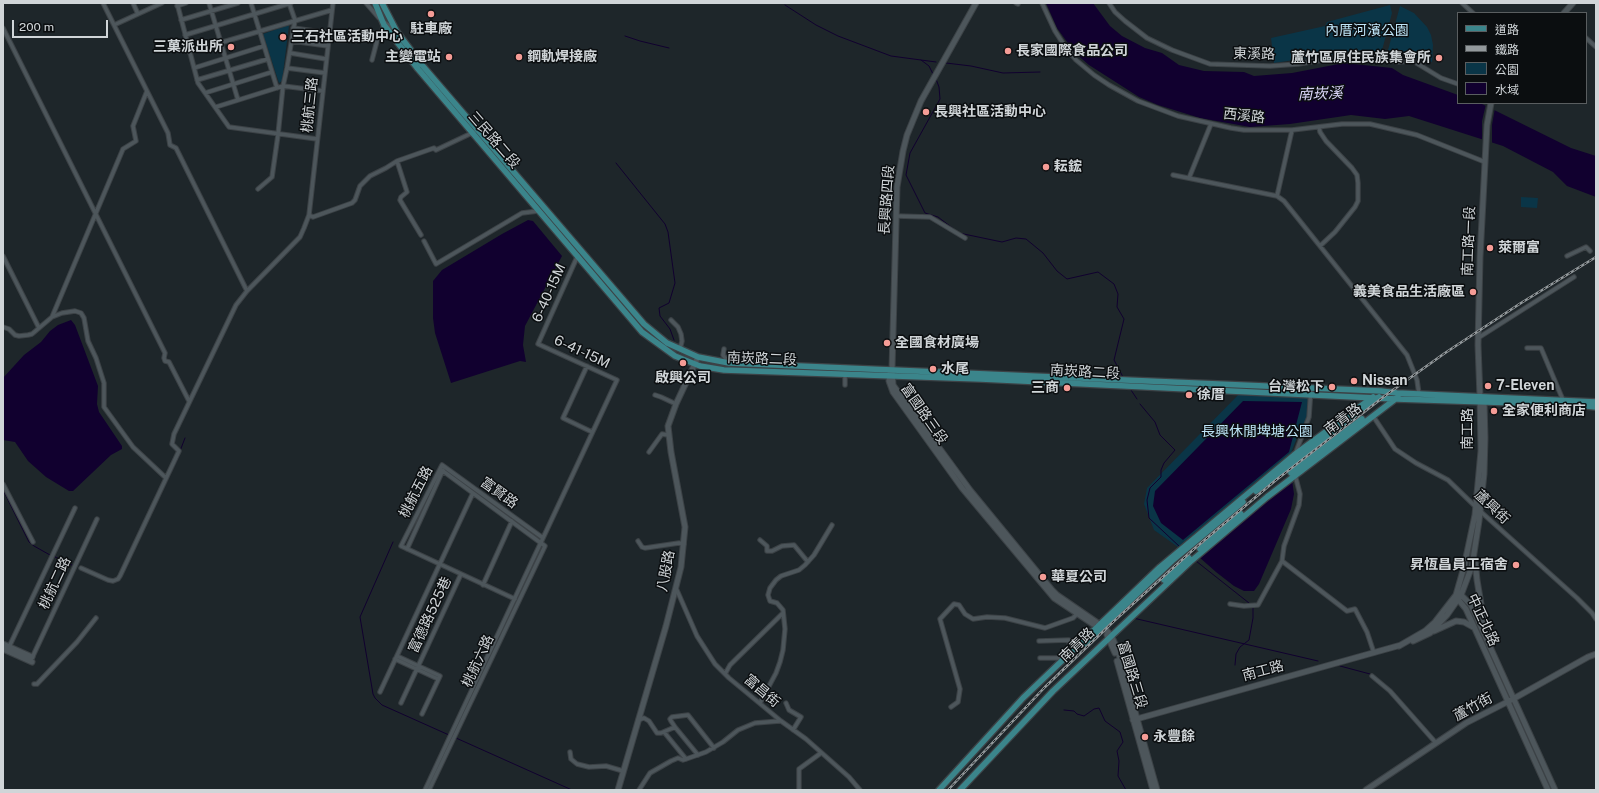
<!DOCTYPE html>
<meta charset="utf-8">
<style>
body{margin:0}
#map{position:relative;width:1599px;height:793px;overflow:hidden;background:#1e262a;font-family:"Public Sans","Noto Sans TC",sans-serif}
canvas{display:block}
.frame{position:absolute;inset:0;border:4px solid #d0d5d8;pointer-events:none}
.legend{position:absolute;left:1457px;top:12px;width:130px;height:92px;box-sizing:border-box;background:#0b0e10;border:1px solid #5a5e60;margin:0;padding:5px 7px;list-style:none;font-size:12px;color:#d0d5d8}
.legend li{display:flex;align-items:center;gap:8px;height:20px}
.legend b{width:20px;border:1px solid #5a5e60}
.scale{position:absolute;left:12px;top:20px;width:96px;height:18px;box-sizing:border-box;border:2px solid #d0d5d8;border-top:0;padding-left:5px;font-size:12px;line-height:14px;white-space:nowrap;color:#d0d5d8;-webkit-text-stroke:3px #0b0e10;paint-order:stroke}
</style>
<div id="map">
<canvas width="1599" height="793"></canvas>
<div class="frame"></div>
<ul class="legend">
<li><b style="height:5px;background:#3b858b"></b>道路</li>
<li><b style="height:5px;background:#93999c"></b>鐵路</li>
<li><b style="height:11px;background:#0a3547"></b>公園</li>
<li><b style="height:11px;background:#11002f"></b>水域</li>
</ul>
<div class="scale">200 m</div>
</div>
<script>
const g = document.querySelector('canvas').getContext('2d');
g.lineJoin = 'round';
function paint(path, color) { g.fillStyle = color; g.fill(path, 'evenodd'); }
const shape = rows => new Path2D(rows.map(r => 'M' + r).join(''));
function strokePath(path, color, width, dash) { g.strokeStyle = color; g.lineWidth = width; g.lineCap = dash ? 'butt' : 'round'; g.setLineDash(dash || []); g.stroke(path); }
function write(font, color, halo, rows, align = 'center') {
  g.font = font + ' "Public Sans","Noto Sans TC",sans-serif'; g.lineWidth = 3; g.setLineDash([]); g.textBaseline = 'middle'; g.strokeStyle = halo; g.fillStyle = color; for (const [text, x, y, turn = 0] of rows) {
    g.save(); g.translate(x, y); g.rotate((+turn || 0) * Math.PI / 180); g.textAlign = isNaN(turn) ? turn : align; if (halo) g.strokeText(text, 0, 0); g.fillText(text, 0, 0); g.restore();
  }
}
paint(shape([
 [1390,5,1392,13,1381,54,1361,50,1274,63,1271,38,1325,26,1327,22],
 [1400,6,1414,13,1427,27,1431,35,1433,45,1432,62,1388,50],
 [289,25,282,81,279,83,263,34],
 [1521,197,1538,198,1537,208,1521,207],
 [1241,392,1309,396,1309,417,1298,435,1291,453,1178,547,1154,530,1144,504,1147,488]
]), '#0a3547');
paint(shape([
 [1046,3,1093,3,1110,26,1122,36,1145,48,1162,53,1179,65,1204,71,1244,72,1254,76,1292,73,1344,63,1392,68,1403,75,1458,95,1458,103,1480,103,1571,148,1596,156,1596,197,1567,186,1553,172,1503,146,1409,116,1385,119,1351,115,1290,124,1250,127,1200,118,1158,105,1139,97,1089,65,1075,53,1057,28],
 [528,220,533,221,562,256,525,326,523,345,526,362,520,361,451,383,435,333,433,318,433,281,442,270,502,234],
 [71,320,75,325,98,386,97,404,99,412,122,446,122,449,111,455,73,491,69,491,46,477,28,461,15,442,3,440,3,378,24,355,41,342,50,331,58,325],
 [1243,401,1302,402,1289,452,1183,540,1161,523,1153,506,1155,491],
 [1292,480,1294,494,1291,509,1259,584,1254,591,1244,591,1234,586,1216,572,1199,557]
]), '#11002f');
paint(shape([
 [1486,104,1495,108,1492,125,1492,144,1482,141,1482,121]
]), '#1e262a');
strokePath(shape([
 [785,5,816,25,838,36,891,56,936,62],
 [625,36,640,41,669,48],
 [921,60,929,66,933,74],
 [946,63,971,66,1003,73,1040,72],
 [936,79,939,87,940,99,910,153,906,175,925,213,938,217,959,233,1002,242,1016,238,1026,239,1043,253,1057,271,1067,279,1098,272,1114,284,1118,294,1117,307,1124,319,1114,360,1123,377],
 [616,163,665,224,668,232,675,283,669,303,659,308,660,316,670,329,674,340],
 [1131,390,1137,399],
 [1140,404,1155,422,1160,435,1175,450,1164,463,1161,470,1161,477,1150,488,1147,500,1149,518,1180,547],
 [180,451,185,438],
 [3,490,29,542,34,546,50,555],
 [393,542,360,617,373,694,375,698,382,705,449,735],
 [1186,552,1190,555],
 [53,556,74,566],
 [1196,561,1249,603],
 [119,580,179,456],
 [1133,618,1318,661],
 [1235,665,1236,654,1240,647,1249,640,1253,618,1253,607],
 [1340,666,1370,674],
 [1064,710,1074,711,1077,714,1084,716,1094,709,1099,708,1105,721,1120,732,1123,742,1117,751,1119,761,1118,776,1126,790],
 [456,738,572,790]
]), '#11002f', 1);
const street = shape([
 [103,3,168,133,170,145,176,148,247,291],
 [133,3,138,14],
 [177,3,198,83,229,127,317,139],
 [209,3,238,100],
 [251,3,277,88],
 [366,3,379,18],
 [1016,3,1018,4],
 [1042,3,1055,31,1066,48,1076,60,1094,75,1109,85,1138,101,1178,116,1231,128,1244,130,1292,130,1342,124,1370,124,1417,135,1485,162],
 [1109,3,1115,12,1125,21,1147,38,1172,50,1210,64,1270,66,1298,64,1361,54,1397,62,1413,61,1441,78,1458,84],
 [1462,3,1473,13],
 [177,6,186,3],
 [181,20,238,3],
 [384,22,395,30],
 [114,25,162,3],
 [3,28,165,353,164,358,165,361,169,362,189,401],
 [293,28,329,33],
 [185,35,291,3],
 [1586,38,1596,47],
 [292,41,328,46],
 [189,52,332,10],
 [290,53,326,59],
 [372,60,377,41,384,25],
 [194,68,264,46],
 [287,68,325,73],
 [197,80,268,59],
 [205,93,272,72],
 [216,107,283,86,323,91],
 [1319,127,1320,132,1326,141,1352,168,1357,175,1358,183,1358,201,1355,207,1335,232,1320,246],
 [397,161,407,192,401,197,400,200,421,235],
 [1173,175,1277,196,1284,201,1407,355,1417,380,1419,394],
 [1189,178,1211,124],
 [258,189,272,177,278,135,283,86,287,68,295,20,289,3],
 [1277,196,1292,130],
 [309,215,313,217,352,203,355,200,360,186,370,176,386,168,397,161,434,148,436,150,474,132],
 [896,216,930,217,965,238],
 [424,241,436,264,522,213,538,211],
 [3,256,39,328],
 [1567,256,1586,247,1590,251],
 [52,317,123,149,136,141,133,126,147,91],
 [671,320,678,327,681,334,682,341,680,349],
 [3,327,9,329,15,335,19,336,28,335,32,334,52,317,62,313,75,311,81,313,84,318,88,341,96,358,104,383,104,407,133,447,166,478],
 [1478,338,1574,277],
 [1527,348,1541,348,1563,400],
 [724,349,723,355,729,363],
 [587,366,563,418,592,432],
 [845,374,845,385],
 [655,395,661,397,676,404],
 [1373,416,1395,449,1416,463,1448,480,1480,511,1577,598,1592,613,1596,619],
 [649,452,662,434,668,435],
 [1296,452,1309,417,1311,388],
 [1294,462,1294,471,1300,494,1299,505,1284,546,1282,561,1347,611,1355,609,1367,632,1374,653],
 [442,465,401,546,515,599],
 [442,465,543,538],
 [3,484,33,542],
 [760,540,767,546,767,551,772,551,782,546,794,545,808,562],
 [638,541,642,547,645,548,679,543,684,544],
 [407,549,443,470],
 [81,568,108,580,113,581,118,579,120,576,179,451,172,444,174,434,236,305,247,291,300,237,304,228,309,215,333,3],
 [483,585,512,521],
 [676,588,697,636,715,664,729,678,781,721,806,739,849,777,860,790],
 [1230,604,1244,606,1258,605,1282,561],
 [1039,641,1069,640,1070,652],
 [9,647,75,508],
 [397,656,440,676,422,714],
 [32,658,97,519],
 [1040,658,1064,658],
 [395,659,438,679],
 [725,674,730,665,783,613],
 [1372,676,1390,691,1436,743],
 [34,684,37,684,77,642,96,618],
 [380,692,473,493],
 [401,703,461,574],
 [760,703,776,673,780,662,783,650,785,629,783,610,777,603,770,601,768,595,770,588,776,580,781,576,799,570,805,565,814,555,832,525],
 [786,703,789,710,801,717,793,730],
 [951,707,958,702,960,689,940,619,954,604,959,605,965,614,973,619,987,617,1005,618,1045,628,1073,618,1078,613],
 [638,720,644,718,649,721,657,733,661,733,675,727,671,721,670,719,672,717,688,715,714,748],
 [675,727,698,755],
 [664,732,686,759],
 [570,752,571,759,577,764,589,767,606,766,623,771],
 [425,790,617,380,538,344,578,255],
 [429,790,545,546,443,471],
 [639,790,650,773,671,761,678,758,683,760,689,758,706,752,723,742,738,730,755,723,780,721],
 [799,790,799,769,821,753]
]);
const secondary = shape([
 [976,3,921,101,907,135,903,151,897,187,892,369,893,385,970,490,1052,590,1057,595,1102,626,1111,635,1118,651,1157,790],
 [1564,13,1573,3],
 [890,373,889,381,893,392,962,488,1054,598,1093,624],
 [1475,560,1477,580,1484,622,1491,644],
 [1459,595,1461,595,1471,605,1555,790],
 [1457,598,1466,609,1548,790],
 [1434,631,1456,621,1464,622,1473,627],
 [1107,635,1115,653],
 [1413,641,1430,633,1447,615,1461,595,1472,566,1479,521,1484,474,1485,438,1484,402,1482,399],
 [3,644,32,657],
 [1399,646,1425,631,1435,622,1456,595,1464,567,1475,515,1481,451,1480,397,1478,345,1480,257,1487,125,1491,103],
 [3,649,32,662],
 [1117,661,1153,790],
 [1133,720,1401,645],
 [618,790,666,626,681,567,685,527,671,452,668,426,676,404,698,357],
 [1366,790,1466,723,1513,699,1588,657,1596,654]
]);
const primary = shape([
 [375,3,384,25,418,69,642,332,675,356,700,366,724,370,981,379,1397,399,1577,405,1596,407],
 [382,3,397,32,422,65,644,324,667,343,698,357,729,363,1381,391,1397,393,1596,402],
 [1291,473,1362,419],
 [1256,491,1379,397],
 [1200,549,1241,514],
 [1164,580,1189,558],
 [1084,644,1172,561,1243,502],
 [939,790,1023,698,1160,567,1294,455,1373,397],
 [960,790,1053,691,1190,562,1267,497,1398,397]
]);
strokePath(street, '#3c4246', 5.5);
strokePath(secondary, '#3c4246', 7);
strokePath(primary, '#3c4246', 8);
strokePath(street, '#4d565b', 3.5);
strokePath(secondary, '#4d565b', 5);
strokePath(primary, '#3b858b', 5.5);
const rail = shape([
 [948,790,1045,687,1114,621,1194,549,1276,480,1386,395,1445,353,1521,303,1596,257]
]);
strokePath(rail, '#93999c', 2.5);
strokePath(rail, '#0b0e10', 1, [3]);
for (const [x, y, r, color] of [
 [431,14,4,"#f59c96"],
 [283,37,4,"#f59c96"],
 [231,47,4,"#f59c96"],
 [1008,51,4,"#f59c96"],
 [449,57,4,"#f59c96"],
 [519,57,4,"#f59c96"],
 [1439,58,4,"#f59c96"],
 [926,112,4,"#f59c96"],
 [1046,167,4,"#f59c96"],
 [1490,248,4,"#f59c96"],
 [1473,292,4,"#f59c96"],
 [887,343,4,"#f59c96"],
 [683,363,4,"#f59c96"],
 [933,369,4,"#f59c96"],
 [1354,381,4,"#f59c96"],
 [1488,386,4,"#f59c96"],
 [1332,387,4,"#f59c96"],
 [1067,388,4,"#f59c96"],
 [1189,395,4,"#f59c96"],
 [1494,411,4,"#f59c96"],
 [1516,565,4,"#f59c96"],
 [1043,577,4,"#f59c96"],
 [1145,737,4,"#f59c96"]
]) { const dot = new Path2D(); dot.arc(x, y, r, 0, 2 * Math.PI); g.fillStyle = color; g.fill(dot); strokePath(dot, '#0b0e10', 1.5); }
write('bold 14px', '#d0d5d8', '#0b0e10', [
 ["駐車廠",431,29,"center"],
 ["三石社區活動中心",291,37],
 ["三菓派出所",223,47,"right"],
 ["長家國際食品公司",1016,51],
 ["主變電站",441,57,"right"],
 ["鋼軌焊接廠",527,57],
 ["蘆竹區原住民族集會所",1431,58,"right"],
 ["長興社區活動中心",934,112],
 ["耘鋐",1054,167],
 ["萊爾富",1498,248],
 ["義美食品生活廠區",1465,292,"right"],
 ["全國食材廣場",895,343],
 ["水尾",941,369],
 ["啟興公司",683,378,"center"],
 ["Nissan",1362,381],
 ["7-Eleven",1496,386],
 ["台灣松下",1324,387,"right"],
 ["三商",1059,388,"right"],
 ["徐厝",1197,395],
 ["全家便利商店",1502,411],
 ["昇恆昌員工宿舍",1508,565,"right"],
 ["華夏公司",1051,577],
 ["永豐餘",1153,737]
], 'left');
write('14px', '#bee4f7', '#0b0e10', [
 ["內厝河濱公園",1367,31],
 ["長興休閒埤塘公園",1257,432]
]);
write('14px', '#d0d5d8', '#0b0e10', [
 ["東溪路",1254,54,1],
 ["桃航三路",310,105,-84],
 ["西溪路",1244,116,6],
 ["三民路二段",494,140,49],
 ["長興路四段",887,200,-86],
 ["南工路一段",1469,241,-88],
 ["6-40-15M",549,293,-66],
 ["6-41-15M",582,352,25],
 ["南崁路二段",762,359,2],
 ["南崁路二段",1085,372,3],
 ["富國路三段",924,414,55],
 ["南青路",1343,419,-37],
 ["南工路",1468,429,-90],
 ["桃航五路",416,492,-63],
 ["富賢路",499,493,36],
 ["蘆興街",1492,507,43],
 ["八股路",666,571,-79],
 ["桃航二路",55,583,-65],
 ["富德路525巷",430,615,-65],
 ["中正北路",1483,620,65],
 ["南青路",1077,645,-44],
 ["桃航六路",478,661,-65],
 ["南工路",1263,671,-15],
 ["富國路三段",1132,675,73],
 ["富昌街",762,691,40],
 ["蘆竹街",1473,707,-29]
]);
write('italic 15px', '#dbd6f9', '#0b0e10', [
 ["南崁溪",1320,94,-2]
]);
</script>
